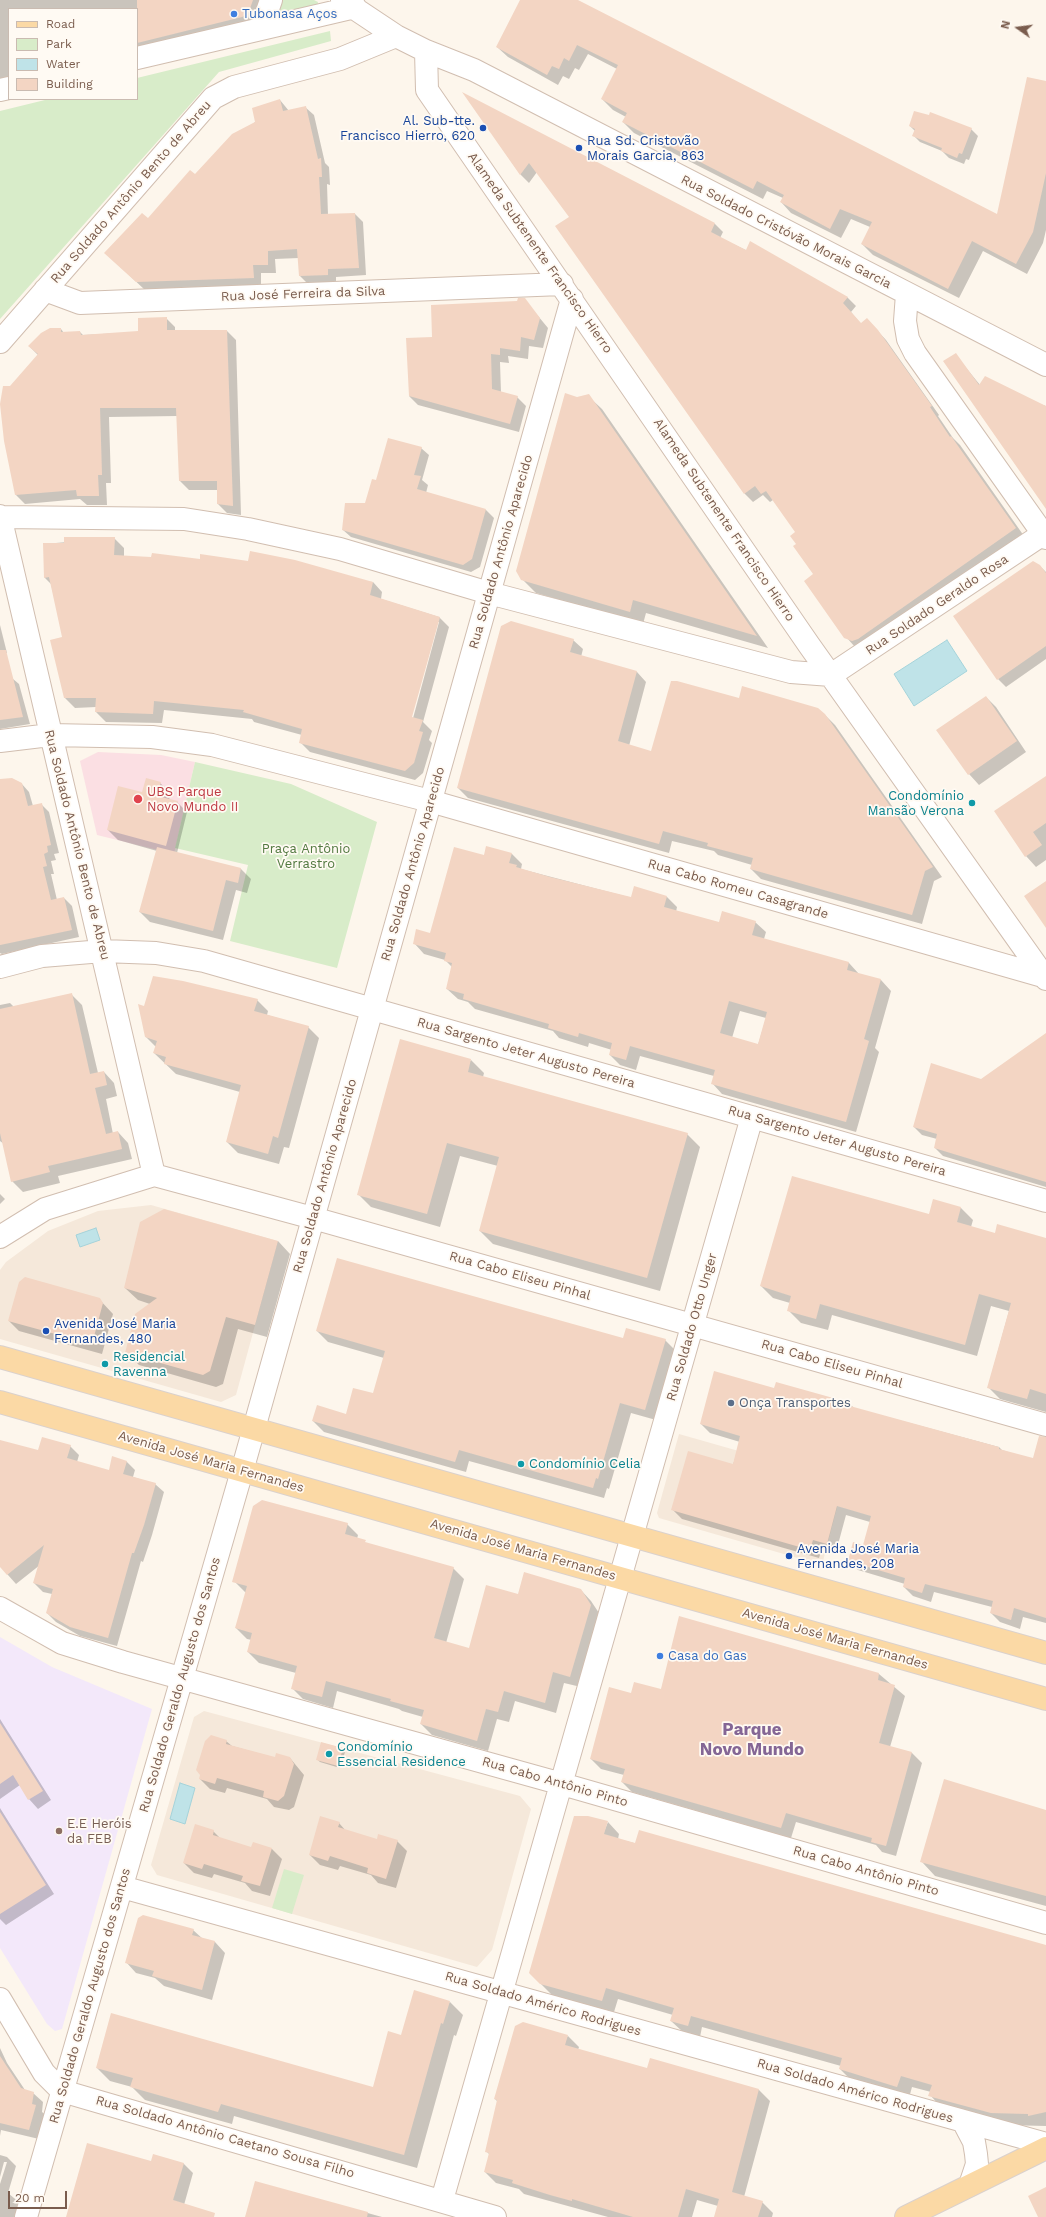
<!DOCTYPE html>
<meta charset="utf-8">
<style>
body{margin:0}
#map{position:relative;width:1046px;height:2217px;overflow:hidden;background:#fdf6ec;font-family:"Work Sans",sans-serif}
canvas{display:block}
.legend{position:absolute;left:8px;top:8px;width:130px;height:92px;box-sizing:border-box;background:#fffaf3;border:1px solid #cabbb1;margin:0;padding:5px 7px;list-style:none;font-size:12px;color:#7a5c4d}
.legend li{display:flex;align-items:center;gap:8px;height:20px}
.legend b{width:20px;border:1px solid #cabbb1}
.north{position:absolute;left:998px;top:8px;width:40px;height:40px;-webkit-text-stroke:3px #fffaf3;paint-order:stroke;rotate:284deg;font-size:11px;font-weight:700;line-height:16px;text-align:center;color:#7a5c4d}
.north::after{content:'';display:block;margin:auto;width:14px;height:18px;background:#7a5c4d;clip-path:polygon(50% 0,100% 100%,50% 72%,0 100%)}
.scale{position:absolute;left:8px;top:2191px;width:59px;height:18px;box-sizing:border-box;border:2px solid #7a5c4d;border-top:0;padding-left:5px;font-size:12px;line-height:14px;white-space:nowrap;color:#7a5c4d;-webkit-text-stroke:3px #fffaf3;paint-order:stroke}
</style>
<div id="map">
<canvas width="1046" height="2217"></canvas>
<ul class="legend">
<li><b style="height:5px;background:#fbd9a5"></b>Road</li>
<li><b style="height:11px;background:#d8ecc9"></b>Park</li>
<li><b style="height:11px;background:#bfe3e8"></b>Water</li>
<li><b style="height:11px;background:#f3d5c3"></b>Building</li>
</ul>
<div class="north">N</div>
<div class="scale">20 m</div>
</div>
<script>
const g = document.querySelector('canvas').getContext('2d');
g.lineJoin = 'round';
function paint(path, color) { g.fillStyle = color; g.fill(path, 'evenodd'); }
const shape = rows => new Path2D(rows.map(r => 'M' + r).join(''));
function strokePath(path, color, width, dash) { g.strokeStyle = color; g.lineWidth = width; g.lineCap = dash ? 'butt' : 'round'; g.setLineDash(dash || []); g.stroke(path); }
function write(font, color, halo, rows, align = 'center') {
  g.font = font + ' "Work Sans",sans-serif'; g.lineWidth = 3.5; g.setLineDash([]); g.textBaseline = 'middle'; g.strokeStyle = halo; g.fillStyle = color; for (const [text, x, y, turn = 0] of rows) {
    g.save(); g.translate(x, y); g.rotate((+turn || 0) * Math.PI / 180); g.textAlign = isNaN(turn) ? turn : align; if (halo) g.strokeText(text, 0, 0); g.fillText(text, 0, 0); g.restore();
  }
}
paint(shape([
 [151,1205,278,1241,236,1395,221,1402,0,1339,0,1270,6,1262,48,1231,98,1211],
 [679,1434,844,1481,822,1565,659,1518,657,1513],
 [204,1711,520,1796,531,1809,492,1950,477,1967,157,1875,151,1865,194,1717]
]), '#f5e8da');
paint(shape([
 [0,1637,52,1667,152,1709,62,2029,55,2031,47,2024,0,1948]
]), '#f3e8fa');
paint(shape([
 [98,752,161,755,195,762,174,854,97,835,80,761]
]), '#fbdfe3');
paint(shape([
 [281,0,314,0,318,2,317,8,279,15],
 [330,31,331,41,219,72,0,319,0,111,49,99,137,99,137,78],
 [195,762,291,784,377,822,337,968,230,941,248,865,175,848],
 [284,1869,304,1875,292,1914,272,1908]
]), '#d8ecc9');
const water = shape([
 [947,640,967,671,914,706,894,674,947,640],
 [96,1228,100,1240,80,1247,76,1235,96,1228],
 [180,1783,195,1788,185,1824,170,1819,180,1783]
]);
paint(water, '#bfe3e8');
strokePath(water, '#a5d3da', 1);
paint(shape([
 [0,0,264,0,256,22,137,53,137,9,9,9,9,84,0,84],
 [531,0,575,0,998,216,1046,82,1046,230,1043,243,1027,274,983,251,959,298,873,255,862,244,870,227,851,219,841,238,791,213,781,202,783,198,767,191,763,199,634,133,623,122,626,117,613,110,602,99,617,69,588,54,579,70,575,68,569,79,563,76,558,85,508,57,497,47],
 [465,95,715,224,723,232,720,238,847,297,856,306,851,312,861,324,875,328,886,340,939,415,938,416,953,438,960,445,1024,536,855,647,847,638,798,544,797,533,773,500,770,502,763,495,753,502,745,494,557,226,570,217,537,172,529,183,520,174],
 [280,100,289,111,305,107,314,115,325,163,329,167,330,185,327,184,328,215,355,214,363,222,366,275,336,277,336,283,308,284,300,276,299,258,275,259,276,273,261,273,261,286,145,290,114,261,148,220,195,175],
 [910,126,971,129,978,136,969,160,966,159,964,164,949,158,942,151,920,142,913,135,915,131],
 [524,299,548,328,543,348,529,346,528,359,508,356,509,363,500,362,501,393,517,397,526,406,519,432,418,405,409,396,433,338],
 [166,318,175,327,175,331,227,331,236,340,241,515,227,513,218,504,218,490,189,490,180,481,178,416,109,417,111,483,106,483,107,505,87,505,80,499,25,504,16,495,10,387,38,355,29,346,61,329,64,333,80,332,83,335,139,332],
 [955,354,980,385,1046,406,1046,507],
 [588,396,602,409,768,648,646,613,643,624,536,593,522,579,577,398],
 [421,448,429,455,422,480,428,485,426,493,486,510,494,518,480,567,471,572,351,537,343,530,366,504,377,482],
 [114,538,124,548,124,557,373,582,382,592,381,599,439,617,449,627,423,722,432,731,429,740,432,743,423,773,415,780,310,752,300,742,302,735,254,722,252,719,164,710,162,723,106,722,96,712,96,707,75,708,65,698,64,638,51,584,45,578,44,544],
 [437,622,439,622,412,722,410,721],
 [1040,566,1046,572,1046,659,1006,687,998,679],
 [0,625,7,653,0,655],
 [573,640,583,649,581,657,637,672,646,682,629,746,652,752,740,699,825,715,835,725,942,877,934,881,922,924,761,879,751,869,752,865,718,855,714,851,672,841,669,853,468,798,458,788],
 [0,668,19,684,30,724,0,729],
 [986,697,996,707,1026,752,979,785,969,774],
 [0,780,21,783,29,792,33,806,41,804,49,812,59,853,54,854,56,860,51,861,54,874,51,874,57,900,64,898,72,906,79,937,2,954,0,953],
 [1046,782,1046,860,1036,867,1026,856],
 [160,783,171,793,169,800,177,802,187,812,177,853,241,869,251,879,247,893,236,890,223,940,150,922,140,912,157,851,118,840,108,830,143,793],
 [487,847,512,854,522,864,521,869,632,898,667,897,677,907,676,912,719,923,755,922,766,932,764,939,849,963,859,974,881,980,891,991,875,1048,879,1052,856,1132,722,1094,712,1083,714,1076,640,1056,636,1070,620,1065,610,1055,612,1050,589,1043,588,1047,559,1038,553,1031,475,1009,468,1002,458,999,447,989,452,967,445,960,424,954,414,943,431,934,484,857],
 [740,1011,766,1018,758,1045,732,1038],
 [71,994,82,1005,98,1073,104,1072,114,1083,117,1096,106,1099,113,1134,118,1132,128,1143,132,1159,58,1176,60,1183,23,1192,12,1181,4,1144,0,1141,0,1005,10,1003,14,1007],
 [257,1000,268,1011,267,1015,308,1027,319,1038,289,1148,284,1147,279,1164,238,1153,227,1142,240,1092,176,1074,154,1053,156,1047,146,1037,145,1007],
 [1046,1034,1046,1187,943,1156,935,1148,937,1139,922,1135,914,1127],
 [471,1060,484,1073,483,1077,687,1134,700,1147,660,1291,493,1244,480,1231,498,1166,460,1156,440,1227,371,1207,358,1194],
 [0,1194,5,1199,0,1204],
 [934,1200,961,1208,973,1220,971,1227,995,1234,1046,1239,1046,1412,1000,1399,988,1387,1009,1311,991,1306,977,1356,832,1315,828,1330,801,1323,789,1311,790,1303,773,1298,761,1286,929,1216],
 [278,1241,290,1254,267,1337,238,1329,223,1384,216,1387,139,1365,126,1352,150,1304,138,1300,125,1288],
 [99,1299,113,1314,102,1354,19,1331,9,1321],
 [317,1331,665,1340,676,1351,656,1420,631,1413,609,1489,607,1488,604,1498,469,1461,466,1472,324,1432,313,1421,346,1415,374,1395,384,1358,328,1342],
 [775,1389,850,1404,854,1408,999,1447,1002,1450,1033,1460,1046,1448,1046,1623,1023,1617,1020,1629,1000,1622,991,1613,992,1607,934,1592,931,1602,913,1596,904,1587,905,1584,858,1570,849,1561,864,1546,870,1522,846,1515,836,1552,822,1548,819,1558,682,1519,673,1510,733,1465,740,1442,710,1433,701,1424],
 [0,1441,39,1451,70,1446,79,1455,77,1462,109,1471,126,1461,135,1470,133,1477,155,1484,164,1492,152,1535,143,1562,141,1561,117,1646,80,1636,56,1622,47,1613,52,1594,43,1592,34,1583,40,1565,16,1584,0,1566],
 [262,1501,347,1524,358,1535,357,1539,368,1544,453,1568,464,1579,446,1643,470,1649,519,1595,580,1589,591,1601,601,1616,581,1687,564,1683,556,1713,515,1701,509,1722,497,1719,488,1751,432,1735,421,1724,423,1717,402,1711,399,1709,337,1691,333,1708,303,1699,292,1688,296,1673,259,1663,248,1652,252,1640,247,1639,236,1628,246,1593,234,1581,254,1506],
 [680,1617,879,1674,905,1696,890,1747,912,1753,922,1763,896,1856,882,1852,876,1845,796,1822,791,1838,632,1792,622,1782,624,1775,601,1769,591,1759,631,1695,661,1691],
 [0,1719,51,1800,38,1809,29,1799,20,1785,0,1799],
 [226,1741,232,1746,275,1758,290,1758,304,1775,294,1807,289,1810,274,1807,267,1799,227,1788,225,1793,210,1789,200,1779],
 [342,1749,345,1752,340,1768,320,1762,317,1759],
 [0,1808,54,1894,6,1925,0,1919],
 [1046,1811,1046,1906,935,1876,922,1862],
 [608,1822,619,1834,618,1839,1046,1946,1046,2126,1004,2125,941,2107,930,2095,931,2092,912,2087,909,2098,852,2081,840,2069,841,2066,702,2027,700,2037,683,2032,671,2021,673,2015,618,1999,614,2012,552,1995,540,1983],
 [339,1823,346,1831,378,1840,397,1841,407,1851,396,1888,378,1883,371,1875,340,1866,338,1870,320,1865,310,1855],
 [213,1831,221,1839,252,1848,272,1849,282,1859,270,1896,252,1891,245,1883,214,1874,212,1878,194,1873,184,1863],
 [193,1930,203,1939,215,1942,225,1953,212,2000,164,1986,155,1978,136,1973,126,1962],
 [450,2002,463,2015,456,2036,454,2035,417,2168,234,2116,232,2124,145,2100,132,2087,110,2081,97,2068,373,2088,402,2036],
 [568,2036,579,2047,578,2050,648,2070,651,2059,759,2090,770,2101,744,2197,762,2202,773,2213,772,2217,715,2217,718,2206,697,2200,692,2217,608,2217,524,2194,519,2189,496,2183,485,2172,490,2155,486,2151,498,2102,495,2099],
 [0,2048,7,2063,25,2090,33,2093,43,2102,42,2112,46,2115,39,2139,1,2130,0,2136],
 [0,2155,7,2157,16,2166,8,2193,21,2204,17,2217,0,2217,0,2184,7,2162,4,2162,0,2177],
 [152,2162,183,2163,193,2173,184,2205,67,2217],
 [256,2182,382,2217,246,2217]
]), '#0003');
paint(shape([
 [137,0,253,0,248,14,242,17,137,43],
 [520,0,578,0,997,214,1027,77,1046,81,1046,173,1033,232,1016,264,972,241,948,289,861,244,872,222,840,209,830,229,780,202,784,195,757,181,753,189,622,122,627,113,601,99,618,65,577,45,569,61,564,58,559,69,552,66,547,75,496,47],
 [462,92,715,223,711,232,746,250,750,241,848,297,843,303,861,323,867,318,878,330,932,406,930,407,950,437,951,436,1016,528,858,639,852,641,844,638,804,581,813,574,793,546,796,544,790,536,795,532,766,491,761,494,755,486,744,494,555,226,569,217,529,163,520,175],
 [280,99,283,111,306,106,318,159,321,158,322,177,319,177,321,214,355,213,359,268,328,269,328,275,299,276,297,249,268,251,268,265,253,265,254,278,136,282,104,253,142,213,148,218,190,170,195,174,232,134,255,122,252,108],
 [914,111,929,115,930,112,972,128,962,154,959,153,957,158,941,151,942,148,912,136,915,129,909,126],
 [518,298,525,298,540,318,534,340,521,337,520,351,500,348,500,355,491,354,492,389,518,396,510,424,409,396,406,338,432,337,431,305,517,301],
 [167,317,167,330,227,330,233,506,217,504,217,481,179,481,176,408,100,408,102,475,98,475,99,496,77,496,76,490,15,495,4,441,0,404,3,386,10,386,38,354,28,346,41,333,50,328,61,328,61,332,80,331,81,335,138,331,138,318],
 [956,353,979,385,985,376,1046,406,1046,509,943,361],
 [565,393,577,397,589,394,757,636,633,600,630,612,521,580,516,571],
 [388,438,422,447,414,475,421,476,417,489,486,509,472,559,463,565,342,530,345,503,365,503,372,479,376,480],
 [64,537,115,537,114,555,151,557,152,553,200,559,200,554,248,561,250,551,295,560,373,582,370,595,440,617,412,717,423,720,419,731,423,732,414,763,405,771,299,743,302,729,243,712,244,710,154,701,153,714,95,712,96,698,64,698,50,640,62,637,49,577,44,578,43,543,64,543],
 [1033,561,1040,565,1046,573,1046,646,997,680,953,616],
 [511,621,574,639,570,652,637,671,618,741,651,751,671,681,677,681,739,698,742,686,818,708,825,714,933,867,925,871,912,915,750,869,753,858,707,846,708,843,663,831,659,844,457,788,501,626],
 [0,650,6,650,23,717,0,720],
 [986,696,1017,741,968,775,936,730],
 [1046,776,1046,823,1033,832,1042,845,1025,857,994,811],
 [12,778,22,783,28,806,42,803,51,845,47,846,48,852,44,854,47,866,43,867,51,900,64,897,72,930,0,945,0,779],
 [146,778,161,782,157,796,178,801,166,846,107,830,118,786,142,792],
 [486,846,512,853,509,863,517,865,516,867,550,877,631,897,634,886,667,896,664,907,719,922,722,911,756,921,752,935,849,962,847,970,881,979,864,1039,869,1041,846,1122,711,1084,715,1070,630,1046,626,1060,609,1055,612,1043,579,1033,578,1037,548,1028,549,1024,463,999,464,994,446,989,452,963,444,961,446,953,413,944,416,929,430,933,454,847,484,855],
 [729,1001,767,1012,758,1044,720,1033],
 [157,847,241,868,238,883,226,880,213,931,139,912],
 [1046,881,1046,928,1024,896],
 [153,976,183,981,258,999,254,1011,309,1026,278,1138,273,1136,268,1154,226,1142,241,1085,164,1064,166,1057,153,1053,157,1041,145,1037,138,1004,144,1006],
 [72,993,90,1074,104,1071,107,1085,95,1088,106,1134,118,1131,122,1149,48,1166,50,1172,11,1182,0,1133,0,1009],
 [1046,1033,1046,1182,934,1148,937,1134,913,1127,931,1063,981,1079],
 [400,1039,471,1059,468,1072,688,1133,647,1278,479,1231,499,1157,447,1143,427,1214,357,1195],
 [792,1176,929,1214,933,1199,961,1207,957,1222,995,1233,997,1224,1046,1238,1046,1394,1030,1389,1027,1399,987,1388,1011,1303,979,1294,965,1345,820,1304,816,1319,787,1311,791,1296,760,1286],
 [164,1209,278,1241,255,1325,226,1317,210,1371,203,1375,125,1353,135,1314,157,1298,124,1288,140,1222],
 [337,1258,623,1338,626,1328,666,1339,645,1410,620,1403,598,1479,596,1478,593,1488,459,1450,455,1462,312,1421,317,1405,346,1414,353,1388,373,1393,385,1351,316,1331],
 [25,1277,100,1298,103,1303,92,1344,8,1321,19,1282],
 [714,1371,774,1388,776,1382,851,1403,850,1406,999,1447,999,1449,1033,1458,1039,1436,1046,1437,1046,1618,1014,1608,1011,1620,990,1613,993,1601,925,1584,922,1593,903,1587,905,1578,848,1561,853,1542,863,1545,871,1516,837,1506,827,1544,813,1540,810,1550,671,1510,688,1451,733,1464,740,1436,700,1424],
 [42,1437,71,1445,67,1458,109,1470,112,1456,127,1461,123,1474,156,1483,144,1525,134,1553,132,1553,108,1638,70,1627,46,1613,53,1589,33,1583,44,1545,7,1575,0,1567,0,1440,38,1450],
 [262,1500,348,1523,345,1534,366,1540,365,1542,454,1567,434,1638,469,1648,486,1585,518,1594,524,1572,581,1589,591,1605,570,1677,553,1672,545,1703,504,1691,498,1712,486,1709,477,1741,420,1724,424,1710,390,1701,391,1699,326,1681,322,1697,291,1689,297,1666,247,1652,252,1633,235,1628,247,1586,232,1582,253,1506],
 [679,1616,879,1673,878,1680,895,1685,879,1743,912,1752,886,1846,871,1842,872,1838,786,1813,781,1828,621,1782,625,1769,590,1759,609,1687,631,1693,634,1682,661,1689],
 [0,1723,43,1791,28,1800,13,1775,0,1784],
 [211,1735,227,1740,226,1744,275,1757,276,1753,290,1757,294,1764,284,1796,278,1801,263,1797,264,1791,217,1778,215,1784,199,1779,200,1775,196,1770,205,1741],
 [321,1742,343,1748,338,1766,316,1760],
 [944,1779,1046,1810,1046,1896,920,1862],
 [0,1812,46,1885,0,1914],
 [320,1816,340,1822,338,1827,377,1839,378,1834,398,1840,386,1879,367,1873,368,1868,330,1856,328,1861,309,1855],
 [574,1816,588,1816,608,1821,604,1834,635,1843,639,1830,1046,1945,1046,2112,1028,2116,1028,2114,991,2113,928,2096,932,2085,901,2076,897,2087,839,2069,842,2058,810,2049,691,2016,688,2026,670,2021,674,2008,606,1988,602,2001,540,1984,529,1973],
 [195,1824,214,1830,213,1835,251,1847,253,1842,272,1848,260,1886,241,1881,243,1876,204,1864,202,1869,183,1863],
 [143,1915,194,1929,192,1935,215,1941,202,1990,152,1976,154,1971,125,1963,138,1918],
 [414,1990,450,2001,443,2024,441,2023,404,2155,221,2104,218,2112,130,2087,133,2078,96,2068,111,2013,373,2087,388,2031,401,2035],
 [523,2022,568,2035,565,2045,647,2068,650,2058,759,2089,732,2192,763,2201,758,2217,714,2217,719,2199,686,2189,678,2217,633,2217,572,2199,572,2201,550,2195,512,2183,513,2180,484,2172,489,2153,485,2152,497,2100,494,2099,515,2026],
 [0,2056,21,2088,34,2092,32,2104,36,2105,29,2130,0,2123],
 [87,2143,151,2161,153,2154,184,2163,173,2200,215,2213,214,2217,66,2217],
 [255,2181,368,2212,367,2217,245,2217],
 [1046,2187,1046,2217,1038,2217,1028,2196]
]), '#f3d5c3');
const minor = shape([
 [342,0,396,36,426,51,474,70,1046,365],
 [261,29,271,0],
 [426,51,427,90,438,106,809,645,1046,979],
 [137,58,355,7],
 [0,90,9,88],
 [45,290,80,303,562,284],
 [907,294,905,321,908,339,915,353,1046,538],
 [0,342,213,98,234,87,340,59,396,36],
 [0,516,154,1175],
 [0,517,184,519,248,529,340,549,489,593,791,672,831,675],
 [831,675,1043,534],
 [0,741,50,735,152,737,212,745,430,801,1046,977],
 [0,967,42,956,103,951,156,953,204,961,1046,1201],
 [0,1237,45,1209,154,1175,313,1218,1046,1425],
 [0,1608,62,1643,123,1662,562,1784,1046,1923],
 [122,1887,1046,2144],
 [0,1999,44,2073,62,2091,495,2217],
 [963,2121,974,2142,976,2154,977,2164,970,2185],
 [442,2200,752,1117],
 [26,2217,242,1471,572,299]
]);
const major = shape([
 [0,1357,1046,1653],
 [0,1402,1046,1699],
 [906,2217,1046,2148]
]);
strokePath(minor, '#d1beb0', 24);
strokePath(major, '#dad1cd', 24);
strokePath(minor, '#fff', 22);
strokePath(major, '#fbd9a5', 22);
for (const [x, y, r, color] of [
 [234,14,4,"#3f7fe0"],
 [483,128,4,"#1a4fb4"],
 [579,148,4,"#1a4fb4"],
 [138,799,5,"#e0444e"],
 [972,803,4,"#0f9aa8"],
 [46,1331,4,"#1a4fb4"],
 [105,1364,4,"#0f9aa8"],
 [731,1403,4,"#5c6f8a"],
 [521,1464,4,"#0f9aa8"],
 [789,1556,4,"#1a4fb4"],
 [660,1656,4,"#3f7fe0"],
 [329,1754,4,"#0f9aa8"],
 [59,1831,4,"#8d6e63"]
]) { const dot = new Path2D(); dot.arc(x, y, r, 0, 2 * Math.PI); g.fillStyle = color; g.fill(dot); strokePath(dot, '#fffaf3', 1.5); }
write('13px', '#366cbe', '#fffaf3', [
 ["Tubonasa Aços",242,14],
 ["Casa do Gas",668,1656]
], 'left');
write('13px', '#164399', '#fffaf3', [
 ["Al. Sub-tte.",475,121,"right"],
 ["Francisco Hierro, 620",475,136,"right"],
 ["Rua Sd. Cristovão",587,141],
 ["Morais Garcia, 863",587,156],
 ["Avenida José Maria",54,1324],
 ["Fernandes, 480",54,1339],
 ["Avenida José Maria",797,1549],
 ["Fernandes, 208",797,1564]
], 'left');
write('13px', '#7a5c4d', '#fffaf3', [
 ["Rua Soldado Antônio Bento de Abreu",131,192,-49],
 ["Rua Soldado Cristóvão Morais Garcia",786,232,27],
 ["Alameda Subtenente Francisco Hierro",540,253,55],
 ["Rua José Ferreira da Silva",303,294,-2],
 ["Alameda Subtenente Francisco Hierro",724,520,56],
 ["Rua Soldado Antônio Aparecido",501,552,-74],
 ["Rua Soldado Geraldo Rosa",937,605,-34],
 ["Rua Soldado Antônio Bento de Abreu",77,845,76],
 ["Rua Soldado Antônio Aparecido",413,864,-74],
 ["Rua Cabo Romeu Casagrande",738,889,16],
 ["Rua Sargento Jeter Augusto Pereira",526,1053,16],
 ["Rua Sargento Jeter Augusto Pereira",837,1141,16],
 ["Rua Soldado Antônio Aparecido",325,1176,-74],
 ["Rua Cabo Eliseu Pinhal",520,1276,16],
 ["Rua Soldado Otto Unger",692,1327,-74],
 ["Rua Cabo Eliseu Pinhal",832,1364,16],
 ["Avenida José Maria Fernandes",211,1462,16],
 ["Avenida José Maria Fernandes",523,1550,16],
 ["Avenida José Maria Fernandes",835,1639,16],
 ["Rua Soldado Geraldo Augusto dos Santos",180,1685,-74],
 ["Rua Cabo Antônio Pinto",555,1782,16],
 ["Rua Cabo Antônio Pinto",866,1871,16],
 ["Rua Soldado Geraldo Augusto dos Santos",90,1996,-74],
 ["Rua Soldado Américo Rodrigues",543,2004,16],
 ["Rua Soldado Américo Rodrigues",855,2091,16],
 ["Rua Soldado Antônio Caetano Sousa Filho",225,2137,16]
]);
write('13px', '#be3a42', '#fffaf3', [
 ["UBS Parque",147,792],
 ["Novo Mundo II",147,807]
], 'left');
write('13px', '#0d838f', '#fffaf3', [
 ["Condomínio",964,796,"right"],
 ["Mansão Verona",964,811,"right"],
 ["Residencial",113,1357],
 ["Ravenna",113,1372],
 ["Condomínio Celia",529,1464],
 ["Condomínio",337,1747],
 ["Essencial Residence",337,1762]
], 'left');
write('13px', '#537a41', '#fffaf3', [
 ["Praça Antônio",306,849],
 ["Verrastro",306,864]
]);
write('13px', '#4e5e75', '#fffaf3', [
 ["Onça Transportes",739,1403]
], 'left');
write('13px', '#785e54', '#fffaf3', [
 ["E.E Heróis",67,1824],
 ["da FEB",67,1839]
], 'left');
write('bold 17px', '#846695', '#fffaf3', [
 ["Parque",752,1730],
 ["Novo Mundo",752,1750]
]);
</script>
